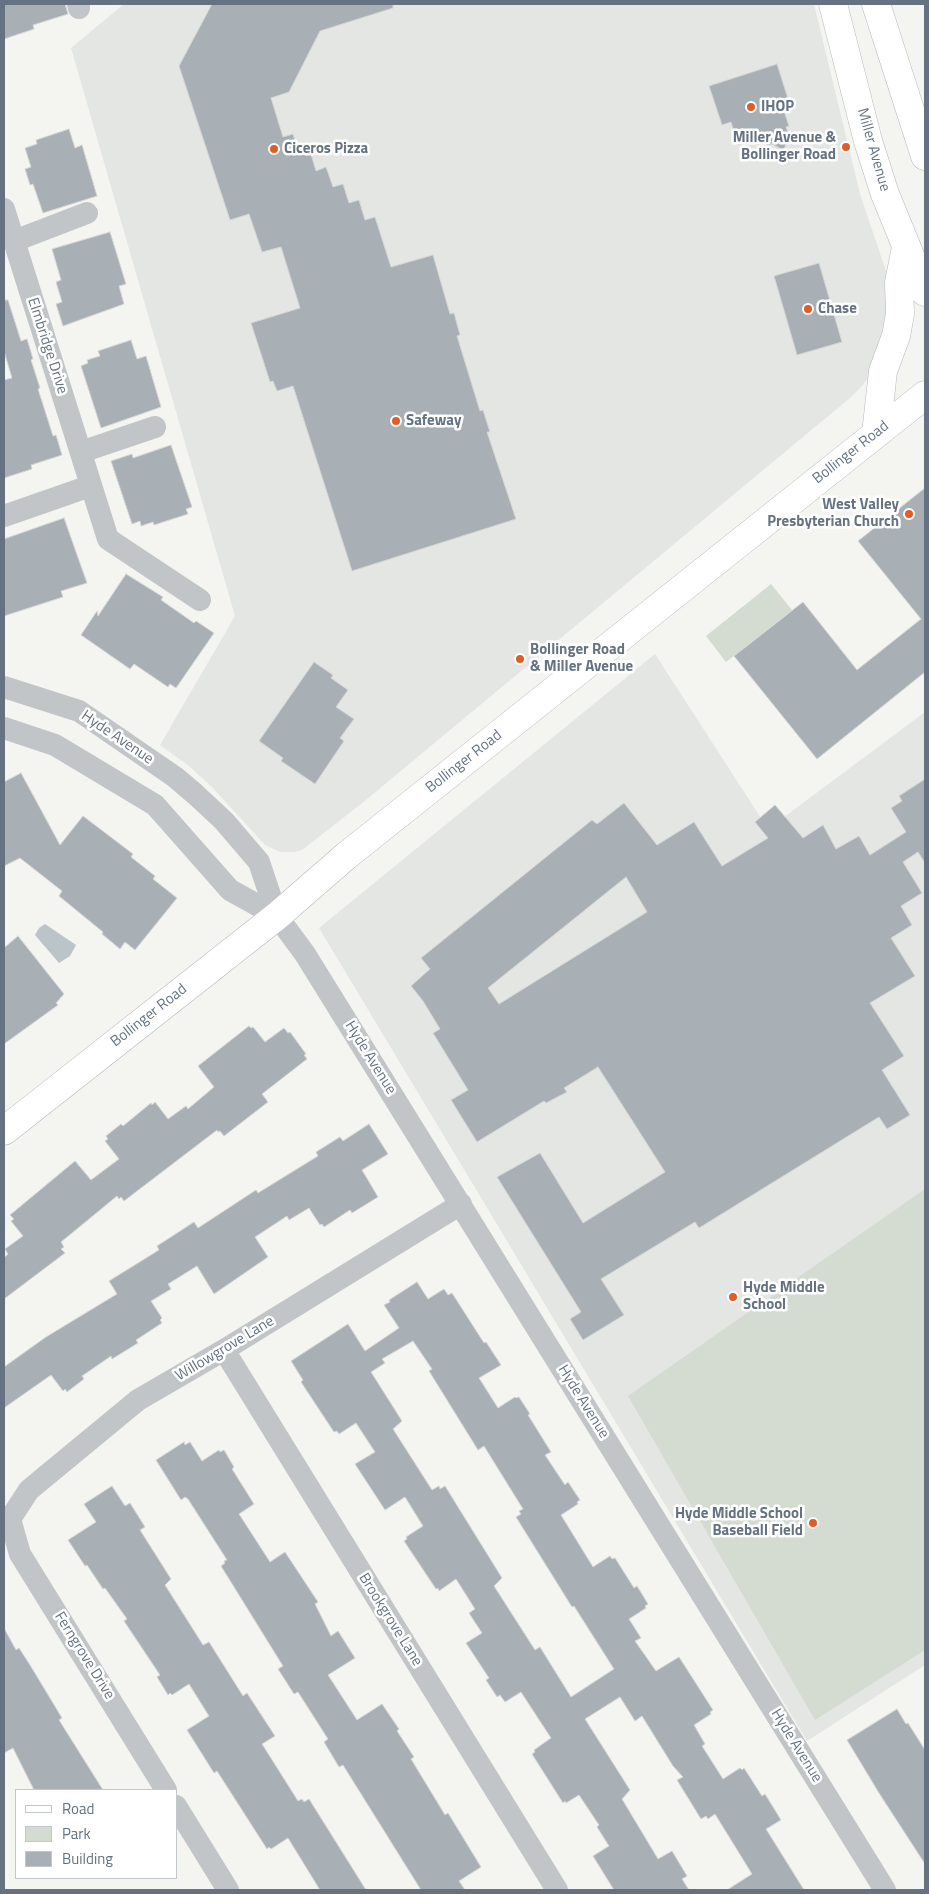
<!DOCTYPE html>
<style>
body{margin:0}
#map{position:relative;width:929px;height:1894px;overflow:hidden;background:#f4f4f0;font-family:"Titillium Web",sans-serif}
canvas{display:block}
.frame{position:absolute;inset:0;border:5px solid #647281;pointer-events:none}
.legend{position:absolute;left:15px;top:1789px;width:162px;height:90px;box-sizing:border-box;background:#fff;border:1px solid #c1c7cd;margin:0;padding:6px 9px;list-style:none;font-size:15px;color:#647281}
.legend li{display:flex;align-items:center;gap:10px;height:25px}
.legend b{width:25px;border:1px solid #c1c7cd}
</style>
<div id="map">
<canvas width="929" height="1894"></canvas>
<div class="frame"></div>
<ul class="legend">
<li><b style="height:6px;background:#fff"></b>Road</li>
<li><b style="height:14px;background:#d4dbd1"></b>Park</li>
<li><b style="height:14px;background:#a8afb5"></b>Building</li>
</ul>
</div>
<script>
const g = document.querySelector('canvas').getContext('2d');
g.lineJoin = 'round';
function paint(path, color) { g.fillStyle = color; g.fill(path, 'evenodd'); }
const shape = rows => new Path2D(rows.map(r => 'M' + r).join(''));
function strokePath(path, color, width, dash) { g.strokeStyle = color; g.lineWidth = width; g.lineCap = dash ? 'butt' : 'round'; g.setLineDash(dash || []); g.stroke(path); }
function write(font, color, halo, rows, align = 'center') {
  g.font = font + ' "Titillium Web",sans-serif'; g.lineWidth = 5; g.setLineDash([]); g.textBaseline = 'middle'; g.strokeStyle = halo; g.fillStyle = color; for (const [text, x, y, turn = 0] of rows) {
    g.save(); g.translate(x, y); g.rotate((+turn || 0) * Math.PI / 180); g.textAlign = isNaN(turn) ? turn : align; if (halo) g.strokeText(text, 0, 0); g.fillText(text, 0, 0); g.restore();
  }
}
paint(shape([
 [124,4,814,4,860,194,887,274,891,304,875,367,863,385,850,398,361,804,302,850,294,852,280,852,265,845,211,786,189,766,160,745,235,616,71,48],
 [655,654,768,829,925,712,925,1665,807,1741,319,928]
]), '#e4e6e4');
paint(shape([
 [771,584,792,610,726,662,706,636],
 [925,1189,925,1650,815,1720,628,1396]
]), '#d4dbd1');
paint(shape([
 [45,924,76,945,70,956,59,963,35,935,39,928]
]), '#bac4c9');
const building = shape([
 [4,4,65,4,68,14,33,25,34,29,4,39,4,4],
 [212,4,393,4,393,8,320,31,289,92,271,98,283,137,293,134,299,154,310,151,316,171,326,167,333,187,343,184,349,203,359,200,365,220,375,217,391,267,433,255,450,314,454,313,460,335,457,336,480,411,483,410,490,432,487,432,516,519,352,571,293,386,277,391,273,381,270,382,251,323,300,308,281,247,262,252,249,214,230,220,179,66,212,4],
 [777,64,790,105,783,108,789,126,786,127,790,138,783,150,772,144,767,146,763,135,738,144,731,122,722,125,709,86,777,64],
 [69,129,75,148,82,145,97,196,43,213,33,184,30,185,25,169,31,167,25,148,37,144,36,140,69,129],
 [110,232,126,284,119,286,124,304,63,326,56,304,62,302,56,282,61,280,52,249,110,232],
 [819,263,842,342,797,355,774,276,819,263],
 [4,300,8,300,21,341,27,339,33,359,31,360,40,388,38,389,53,436,56,435,62,455,31,465,32,469,4,478,4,380,12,378,4,351,4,300],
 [131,340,137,359,146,356,161,407,101,428,81,366,88,363,87,360,100,356,98,351,131,340],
 [171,445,192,507,186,509,188,514,154,525,153,522,141,526,140,521,132,524,111,461,132,454,133,458,171,445],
 [925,488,925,672,817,759,734,656,803,602,857,670,921,619,858,541,925,488],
 [64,518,87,583,61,591,63,597,4,616,4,539,64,518],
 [126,574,163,597,161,600,194,623,196,621,214,633,176,688,170,684,168,687,134,664,130,669,81,635,97,611,98,616,126,574],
 [314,662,333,675,331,678,348,690,336,707,354,719,340,738,344,741,315,784,281,761,283,758,259,741,314,662],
 [21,773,60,845,83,816,133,854,131,857,155,876,153,879,177,898,135,950,125,942,120,949,102,934,103,932,59,896,62,891,20,858,4,866,4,782,21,773],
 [925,779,925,863,918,852,903,862,922,893,901,906,912,925,891,938,915,976,870,1003,904,1056,882,1070,910,1115,887,1129,879,1117,699,1228,695,1222,601,1279,624,1315,583,1340,570,1319,581,1312,497,1177,540,1153,583,1223,665,1172,598,1067,564,1088,567,1092,546,1103,544,1101,477,1142,451,1100,468,1090,433,1033,440,1029,423,1001,411,986,430,969,421,958,592,820,597,824,624,803,657,845,694,822,722,866,768,838,755,822,775,805,803,838,823,825,836,849,859,836,870,855,906,832,891,808,902,801,899,796,925,779],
 [626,877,647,912,499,1004,488,988,626,877],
 [18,936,64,994,56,1003,58,1005,4,1044,4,948,18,936],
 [249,1026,251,1028,253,1027,265,1042,284,1028,288,1033,290,1032,306,1054,304,1055,307,1059,262,1094,268,1102,224,1136,220,1131,218,1132,217,1130,124,1201,121,1197,119,1199,117,1196,61,1242,64,1247,61,1249,65,1253,4,1299,4,1258,8,1254,5,1249,23,1236,11,1221,14,1219,10,1215,75,1161,91,1180,119,1159,105,1141,108,1139,106,1136,121,1124,123,1126,151,1103,152,1105,155,1102,168,1119,186,1106,188,1109,214,1087,198,1066,249,1026],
 [369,1124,388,1154,362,1170,378,1197,352,1213,350,1210,324,1227,322,1224,320,1225,309,1208,289,1220,287,1216,255,1237,268,1257,214,1294,197,1266,168,1284,171,1289,151,1301,162,1318,160,1320,162,1323,136,1340,138,1343,112,1359,111,1356,82,1376,84,1379,67,1392,65,1389,63,1391,51,1375,4,1408,4,1367,46,1337,117,1294,109,1281,159,1250,157,1246,194,1222,198,1228,256,1190,258,1193,318,1156,316,1152,340,1137,343,1141,369,1124],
 [417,1282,428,1299,444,1289,448,1295,452,1293,484,1343,486,1342,501,1365,479,1378,498,1408,515,1397,516,1398,519,1397,530,1414,528,1415,551,1452,545,1455,565,1485,568,1482,580,1500,577,1502,578,1504,561,1515,593,1567,610,1556,612,1559,615,1558,634,1588,637,1586,648,1604,645,1606,646,1608,629,1619,641,1638,635,1641,656,1671,679,1657,713,1710,710,1712,711,1714,694,1725,705,1744,702,1746,723,1779,740,1768,742,1770,744,1768,762,1796,765,1794,781,1820,766,1829,804,1890,727,1890,752,1874,715,1814,708,1819,706,1816,701,1819,677,1780,683,1777,673,1766,642,1716,635,1721,620,1697,585,1719,630,1790,622,1799,658,1859,672,1851,687,1876,682,1879,689,1890,614,1890,593,1856,609,1846,597,1827,599,1825,579,1795,566,1803,565,1801,563,1803,532,1754,535,1752,534,1750,551,1738,521,1692,505,1702,500,1695,497,1697,486,1680,489,1678,466,1643,482,1633,469,1613,475,1609,456,1579,439,1591,438,1588,436,1589,404,1541,407,1539,406,1537,423,1526,405,1497,385,1510,355,1464,375,1452,356,1423,339,1434,337,1431,334,1432,301,1382,303,1380,291,1361,348,1324,365,1351,399,1328,384,1305,390,1302,389,1300,417,1282],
 [413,1341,432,1369,429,1371,478,1450,484,1446,523,1509,519,1511,521,1514,516,1517,572,1607,574,1606,614,1669,571,1697,540,1647,535,1650,494,1586,502,1578,445,1486,440,1489,439,1486,432,1490,393,1429,402,1421,371,1372,385,1363,382,1359,413,1341],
 [184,1442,185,1445,190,1442,202,1461,219,1450,220,1452,224,1450,234,1467,232,1469,254,1504,239,1514,270,1562,285,1552,318,1602,315,1604,331,1636,338,1631,355,1658,328,1675,357,1720,382,1704,399,1729,397,1731,414,1757,411,1759,445,1815,448,1813,481,1867,459,1881,465,1890,421,1890,343,1765,339,1767,324,1742,328,1739,298,1692,294,1694,278,1669,283,1666,221,1566,225,1563,224,1561,227,1560,188,1499,185,1497,181,1500,156,1460,184,1442],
 [112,1486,125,1506,130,1503,145,1527,140,1530,171,1579,165,1585,203,1645,209,1642,243,1696,247,1693,275,1736,262,1744,298,1801,302,1799,304,1802,309,1799,366,1890,320,1890,288,1838,271,1849,269,1847,267,1849,217,1771,214,1773,187,1730,209,1716,189,1684,172,1695,170,1693,168,1695,157,1677,160,1675,124,1621,127,1619,105,1588,103,1589,87,1565,85,1566,68,1540,96,1522,84,1504,112,1486],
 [4,1628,16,1650,19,1648,30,1665,62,1718,59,1720,103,1790,34,1790,13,1748,4,1753,4,1628],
 [897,1709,906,1724,908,1723,925,1750,925,1864,879,1793,847,1740,897,1709]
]);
paint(building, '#a8afb5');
strokePath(building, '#d5d5d3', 1);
const secondary = shape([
 [833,4,868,141,885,194,925,292],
 [876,4,925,156],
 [876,434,883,371,896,336,900,314,899,283,906,247],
 [4,1131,277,916,346,856,925,395]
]);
strokePath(secondary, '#b4b8bc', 29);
strokePath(shape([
 [78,4,79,8],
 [4,209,108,539,200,600],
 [14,241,87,213],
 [81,452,155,427],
 [4,516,90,486],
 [4,687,79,711,175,777,195,794,224,821,259,862,277,916,305,954,885,1890],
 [4,728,55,745,155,805,230,890,277,916],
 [224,1350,557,1890],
 [166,1790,20,1554,10,1519,29,1490,138,1400,224,1350,461,1204],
 [176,1806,228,1890]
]), '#c2c5c8', 22);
strokePath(secondary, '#fff', 28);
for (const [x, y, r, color] of [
 [751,107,5,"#df5d26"],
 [846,147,5,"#df5d26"],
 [274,149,5,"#df5d26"],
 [808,309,5,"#df5d26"],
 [396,421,5,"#df5d26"],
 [909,514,5,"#df5d26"],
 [520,659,5,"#df5d26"],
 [733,1297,5,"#df5d26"],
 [813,1523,5,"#df5d26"]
]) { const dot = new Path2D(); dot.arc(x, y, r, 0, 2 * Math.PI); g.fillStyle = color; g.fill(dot); strokePath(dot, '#fff', 2); }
write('bold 15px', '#647281', '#fff', [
 ["IHOP",761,107],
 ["Miller Avenue &",836,138,"right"],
 ["Bollinger Road",836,155,"right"],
 ["Ciceros Pizza",284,149],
 ["Chase",818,309],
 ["Safeway",406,421],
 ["West Valley",899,505,"right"],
 ["Presbyterian Church",899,522,"right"],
 ["Bollinger Road",530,650],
 ["& Miller Avenue",530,667],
 ["Hyde Middle",743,1288],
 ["School",743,1305],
 ["Hyde Middle School",803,1514,"right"],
 ["Baseball Field",803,1531,"right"]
], 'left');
write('15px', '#647281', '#fff', [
 ["Miller Avenue",873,150,74],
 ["Elmbridge Drive",47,346,72],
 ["Bollinger Road",851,453,-38],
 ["Hyde Avenue",117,738,34],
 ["Bollinger Road",464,762,-38],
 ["Bollinger Road",149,1016,-38],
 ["Hyde Avenue",370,1058,58],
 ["Willowgrove Lane",225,1349,-31],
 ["Hyde Avenue",583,1402,58],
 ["Brookgrove Lane",390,1620,58],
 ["Ferngrove Drive",84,1656,58],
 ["Hyde Avenue",796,1746,58]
]);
</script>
